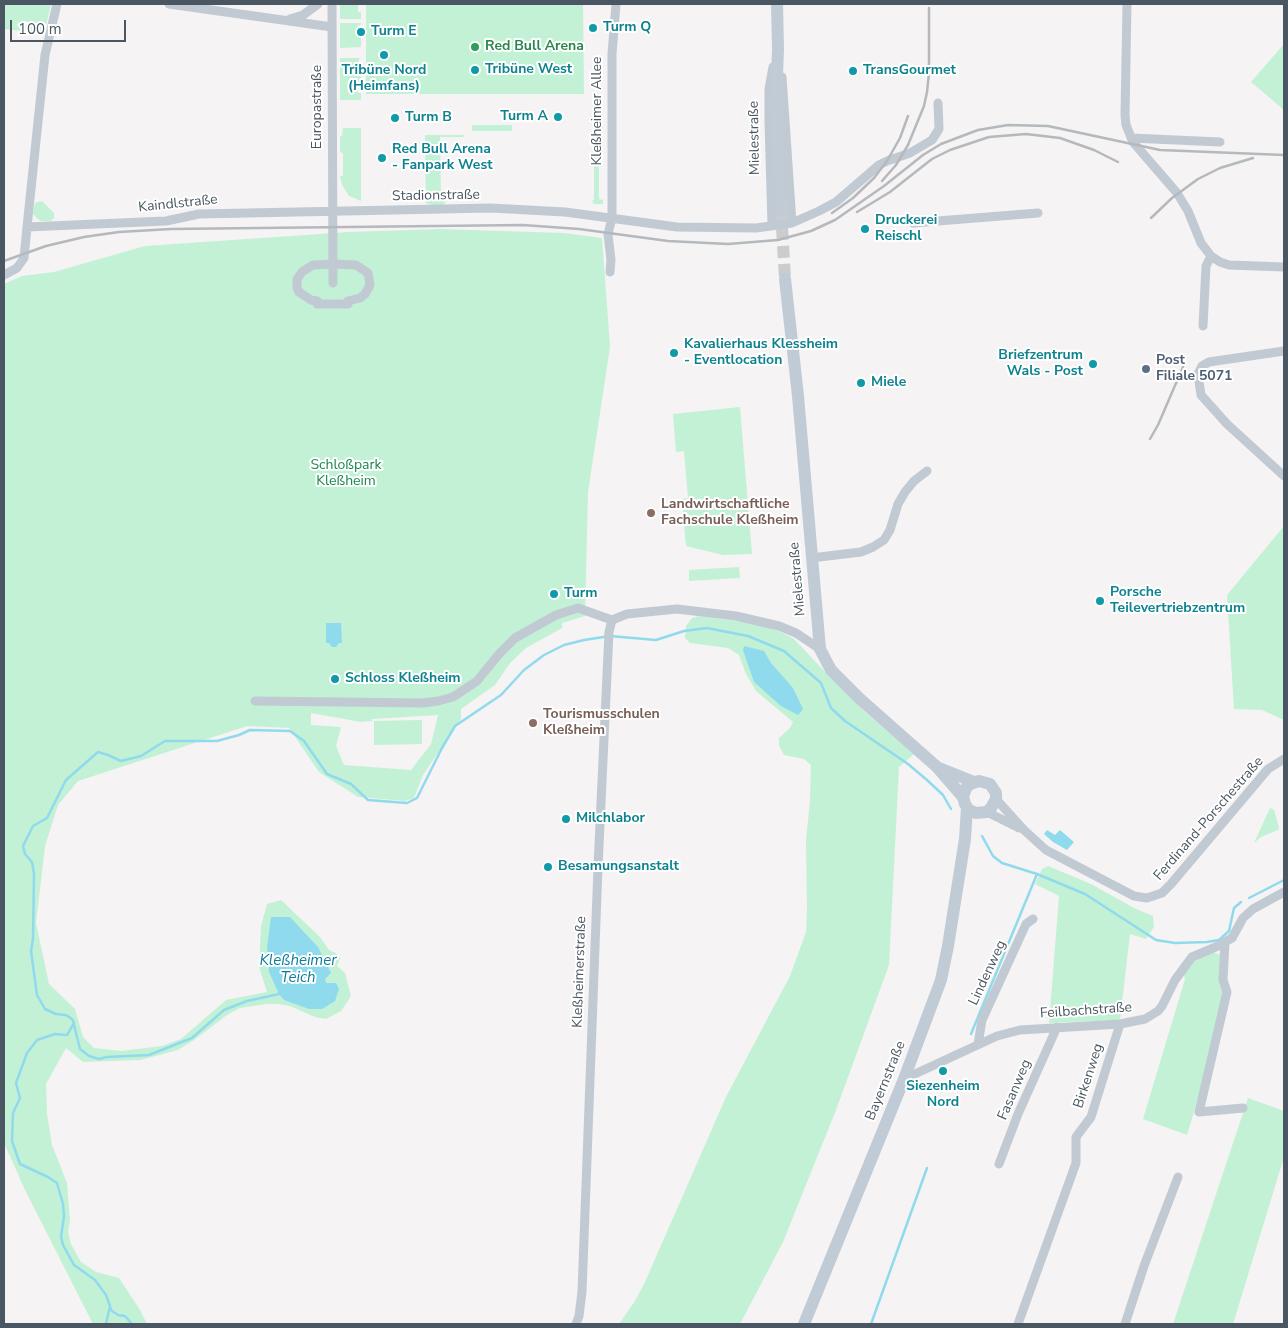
<!DOCTYPE html>
<meta charset="utf-8">
<style>
body{margin:0}
#map{position:relative;width:1288px;height:1328px;overflow:hidden;background:#f5f3f3;font-family:"Nunito Sans",sans-serif}
canvas{display:block}
.frame{position:absolute;inset:0;border:5px solid #4a5661;pointer-events:none}
.scale{position:absolute;left:10px;top:20px;width:116px;height:22px;box-sizing:border-box;border:2px solid #4a5661;border-top:0;padding-left:6px;font-size:15px;line-height:18px;white-space:nowrap;color:#4a5661;-webkit-text-stroke:4px #fff;paint-order:stroke}
</style>
<div id="map">
<canvas width="1288" height="1328"></canvas>
<div class="frame"></div>
<div class="scale">100 m</div>
</div>
<script>
const g = document.querySelector('canvas').getContext('2d');
g.lineJoin = 'round';
function paint(path, color) { g.fillStyle = color; g.fill(path, 'evenodd'); }
const shape = rows => new Path2D(rows.map(r => 'M' + r).join(''));
function strokePath(path, color, width, dash) { g.strokeStyle = color; g.lineWidth = width; g.lineCap = dash ? 'butt' : 'round'; g.setLineDash(dash || []); g.stroke(path); }
function write(font, color, halo, rows, align = 'center') {
  g.font = font + ' "Nunito Sans",sans-serif'; g.lineWidth = 4; g.setLineDash([]); g.textBaseline = 'middle'; g.strokeStyle = halo; g.fillStyle = color; for (const [text, x, y, turn = 0] of rows) {
    g.save(); g.translate(x, y); g.rotate((+turn || 0) * Math.PI / 180); g.textAlign = isNaN(turn) ? turn : align; if (halo) g.strokeText(text, 0, 0); g.fillText(text, 0, 0); g.restore();
  }
}
paint(shape([
 [4,4,51,4,47,22,43,29,38,32,30,32,4,29],
 [340,4,358,4,358,12,361,12,361,19,340,19],
 [366,4,583,4,584,94,366,94],
 [340,23,361,23,361,25,358,25,359,35,361,35,361,47,340,48],
 [1284,44,1284,110,1251,82],
 [340,58,361,58,359,59,359,70,361,70,361,82,358,83,358,93,361,93,361,100,340,100],
 [594,110,603,110,603,158,599,158,599,199,603,200,603,204,594,204,592,201,594,200],
 [472,125,512,125,512,131,472,131],
 [343,128,361,128,361,201,349,196,342,185,340,176,343,176,343,154,340,151,340,137,342,135],
 [425,135,464,135,464,137,440,137,441,201,446,202,443,205,431,205,426,203],
 [42,201,54,213,54,218,50,221,40,221,33,214,35,203],
 [440,229,564,233,602,238,610,347,588,492,585,616,562,623,562,628,526,648,510,663,495,685,461,709,461,719,423,775,414,798,405,801,358,797,319,772,289,728,247,726,78,781,58,805,45,846,36,923,49,984,75,1009,83,1037,94,1048,121,1051,162,1046,181,1039,226,1000,267,992,259,967,261,926,267,904,281,900,320,937,329,950,336,953,340,958,337,966,345,973,351,996,341,1011,326,1019,315,1017,290,1006,278,1004,267,1004,240,1008,227,1015,194,1040,178,1050,140,1060,83,1062,66,1048,46,1084,47,1114,52,1145,67,1183,70,1220,68,1232,71,1244,81,1262,96,1272,119,1278,140,1310,147,1324,93,1324,26,1192,4,1143,4,284,22,276,54,272,145,246,349,232],
 [311,713,361,722,372,721,372,719,438,715,431,744,411,770,344,765,336,746,341,727,311,725],
 [740,407,752,554,723,555,686,546,682,499,688,498,684,451,676,452,673,414],
 [1284,526,1284,720,1262,710,1234,709,1227,595],
 [739,567,740,578,689,581,689,570],
 [699,616,760,624,783,633,794,639,827,674,865,712,914,754,899,767,889,965,836,1110,783,1242,740,1324,619,1324,635,1301,645,1282,726,1097,790,976,806,932,807,912,806,840,810,801,811,765,804,759,784,755,779,746,779,738,790,728,793,722,756,691,746,674,739,655,728,648,690,643,685,638,686,626,692,618],
 [422,720,422,744,374,745,374,721],
 [1270,808,1274,810,1279,827,1278,830,1261,837,1254,843],
 [1048,866,1091,884,1134,908,1153,916,1154,927,1146,939,1130,934,1120,1020,1049,1023,1059,896,1035,884,1042,869],
 [1212,952,1221,955,1223,992,1208,1065,1187,1135,1143,1119,1185,979,1183,973,1192,962],
 [1248,1098,1284,1111,1284,1157,1233,1324,1173,1324]
]), '#c3f1d5');
paint(shape([
 [326,623,341,623,342,643,339,643,336,647,332,647,329,643,326,643],
 [744,646,764,651,771,663,793,688,803,709,798,715,781,706,754,682,743,650],
 [1047,830,1055,835,1060,830,1074,842,1067,850,1053,842,1044,834],
 [271,917,290,917,318,947,331,973,325,979,326,983,336,983,339,989,335,1001,322,1009,309,1009,284,1000,279,994,269,972,267,948]
]), '#90daee');
strokePath(shape([
 [982,836,993,856,1002,863,1037,874,1085,894,1156,940,1175,943,1207,942,1219,940,1229,931,1234,908,1241,902],
 [1249,898,1284,880],
 [74,1025,80,1049,89,1056,99,1059,107,1057,149,1055,192,1038,224,1010,247,1001,279,994],
 [971,1034,1037,874],
 [110,1307,112,1311,118,1315,125,1316,132,1324],
 [106,1324,110,1306,106,1295,95,1280,74,1265,63,1245,61,1237,64,1216,63,1204,57,1183,48,1177,20,1164,12,1141,13,1113,20,1098,16,1083,27,1053,37,1040,55,1034,67,1035,74,1023,72,1019,66,1015,56,1014,45,1009,37,995,31,951,33,939,34,874,32,862,25,854,23,846,33,826,47,818,66,780,98,752,108,755,121,761,141,756,165,741,217,741,239,735,250,730,290,731,304,741,327,774,351,784,368,800,407,803,417,798,442,748,455,726,501,695,524,670,544,655,564,645,584,640,610,636,656,640,684,631,707,628,748,636,784,651,821,683,831,708,845,721,908,764,927,780,943,795,951,809],
 [871,1324,927,1168]
]), '#90daee', 2.5);
strokePath(shape([
 [781,210,785,279]
]), '#caccce', 12, [12, 6]);
strokePath(shape([
 [169,4,332,27],
 [332,4,333,283],
 [1127,4,1125,115,1126,125,1133,142,1177,193,1188,211,1201,243,1211,256,1220,262,1229,265,1284,267],
 [290,19,303,15,318,4],
 [782,77,792,223],
 [1131,138,1220,142],
 [913,223,1038,213],
 [772,226,769,122,769,89,773,67],
 [27,227,45,55,57,4],
 [333,264,356,265,368,273,370,285,365,294,360,298,348,301,348,304,317,304,317,301,311,300,299,292,297,288,297,279,302,272,313,265,333,264],
 [610,272,611,260,608,234,612,218,612,54,616,4],
 [4,275,17,268,24,258,27,227,166,221,199,214,491,208,565,212,677,227,756,228,792,223,819,211,836,202,879,165,887,161,910,153,932,140,939,129,938,103],
 [1203,326,1206,266,1211,256],
 [1284,351,1209,362,1202,366,1198,374,1201,395,1227,424,1284,476],
 [811,558,861,552,873,547,884,540,890,530,898,504,905,492,914,481,927,471],
 [255,701,423,703,438,701,453,697,477,681,499,654,515,638,556,615,578,608,612,620,627,614,677,609,736,616,779,626,796,633,820,649],
 [996,799,1024,830,1046,850,1134,896,1147,898,1162,893,1171,884,1268,769,1284,759],
 [987,812,1019,828],
 [1225,942,1223,980,1227,992,1199,1112,1243,1108],
 [978,1044,982,1020,988,1007,1026,924,1033,919],
 [904,1079,997,1036,1020,1030,1120,1024,1145,1019,1158,1011,1162,1006,1175,980,1192,957,1218,946,1232,938,1243,918,1253,909,1284,892],
 [999,1164,1018,1114,1057,1027],
 [576,1324,579,1316,582,1292,598,867,609,632,612,620],
 [1018,1324,1076,1163,1076,1137,1091,1117,1120,1024],
 [1125,1324,1144,1266,1178,1177]
]), '#c1cad2', 9);
strokePath(shape([
 [777,4,778,49,776,102,781,210],
 [785,279,798,396,820,649,831,670,860,699,937,767,963,797,965,804,969,810,976,813,987,812,991,808,996,799,996,793,990,784,979,781,970,784,966,788,963,797],
 [939,768,974,782],
 [804,1324,904,1079,941,980,948,946,965,839,967,807]
]), '#c1cbd6', 12);
strokePath(shape([
 [882,181,896,165,908,145,924,106,927,92,929,73,929,8],
 [857,212,890,192,932,159,950,150,989,137,1026,134,1060,138,1094,150,1118,162],
 [832,213,853,198,874,178,887,161,900,138,908,116],
 [1151,218,1172,198,1198,179,1220,168,1253,158],
 [4,261,46,246,84,237,119,232,171,229,523,225,579,229,668,241,728,244,778,240,811,231,835,220,884,186,923,155,941,144,978,130,1008,125,1048,126,1160,150,1284,155],
 [1150,439,1158,425,1183,367]
]), '#b5b8bd', 2.5);
for (const [x, y, r, color] of [
 [593,28,5,"#0f9aa8"],
 [361,32,5,"#0f9aa8"],
 [475,47,5,"#2e9e5b"],
 [384,55,5,"#0f9aa8"],
 [475,70,5,"#0f9aa8"],
 [853,71,5,"#0f9aa8"],
 [558,117,5,"#0f9aa8"],
 [395,118,5,"#0f9aa8"],
 [382,158,5,"#0f9aa8"],
 [865,229,5,"#0f9aa8"],
 [674,353,5,"#0f9aa8"],
 [1093,364,5,"#0f9aa8"],
 [1146,369,5,"#5c6f8a"],
 [861,383,5,"#0f9aa8"],
 [651,513,5,"#8d6e63"],
 [554,594,5,"#0f9aa8"],
 [1100,601,5,"#0f9aa8"],
 [335,679,5,"#0f9aa8"],
 [533,723,5,"#8d6e63"],
 [566,819,5,"#0f9aa8"],
 [548,867,5,"#0f9aa8"],
 [943,1071,5,"#0f9aa8"]
]) { const dot = new Path2D(); dot.arc(x, y, r, 0, 2 * Math.PI); g.fillStyle = color; g.fill(dot); strokePath(dot, '#fff', 2); }
write('bold 14px', '#0d838f', '#fff', [
 ["Turm Q",603,28],
 ["Turm E",371,32],
 ["Tribüne West",485,70],
 ["Tribüne Nord",384,71,"center"],
 ["(Heimfans)",384,87,"center"],
 ["TransGourmet",863,71],
 ["Turm A",548,117,"right"],
 ["Turm B",405,118],
 ["Red Bull Arena",392,150],
 ["- Fanpark West",392,166],
 ["Druckerei",875,221],
 ["Reischl",875,237],
 ["Kavalierhaus Klessheim",684,345],
 ["- Eventlocation",684,361],
 ["Briefzentrum",1083,356,"right"],
 ["Wals - Post",1083,372,"right"],
 ["Miele",871,383],
 ["Porsche",1110,593],
 ["Teilevertriebzentrum",1110,609],
 ["Turm",564,594],
 ["Schloss Kleßheim",345,679],
 ["Milchlabor",576,819],
 ["Besamungsanstalt",558,867],
 ["Siezenheim",943,1087,"center"],
 ["Nord",943,1103,"center"]
], 'left');
write('bold 14px', '#27864d', '#fff', [
 ["Red Bull Arena",485,47]
], 'left');
write('14px', '#4a5661', '#fff', [
 ["Europastraße",318,107,-90],
 ["Kleßheimer Allee",598,111,-90],
 ["Mielestraße",755,138,-91],
 ["Stadionstraße",436,196,-1],
 ["Kaindlstraße",178,204,-6],
 ["Mielestraße",798,579,-95],
 ["Ferdinand-Porschestraße",1209,819,-49],
 ["Kleßheimerstraße",580,972,-88],
 ["Lindenweg",988,973,-65],
 ["Feilbachstraße",1086,1011,-4],
 ["Birkenweg",1089,1076,-72],
 ["Bayernstraße",886,1081,-68],
 ["Fasanweg",1015,1090,-67]
]);
write('bold 14px', '#4e5e75', '#fff', [
 ["Post",1156,361],
 ["Filiale 5071",1156,377]
], 'left');
write('14px', '#17864f', '#fff', [
 ["Schloßpark",346,466],
 ["Kleßheim",346,482]
]);
write('bold 14px', '#785e54', '#fff', [
 ["Landwirtschaftliche",661,505],
 ["Fachschule Kleßheim",661,521],
 ["Tourismusschulen",543,715],
 ["Kleßheim",543,731]
], 'left');
write('italic 15px', '#0c7c9b', '#fff', [
 ["Kleßheimer",298,961],
 ["Teich",298,978]
]);
</script>
